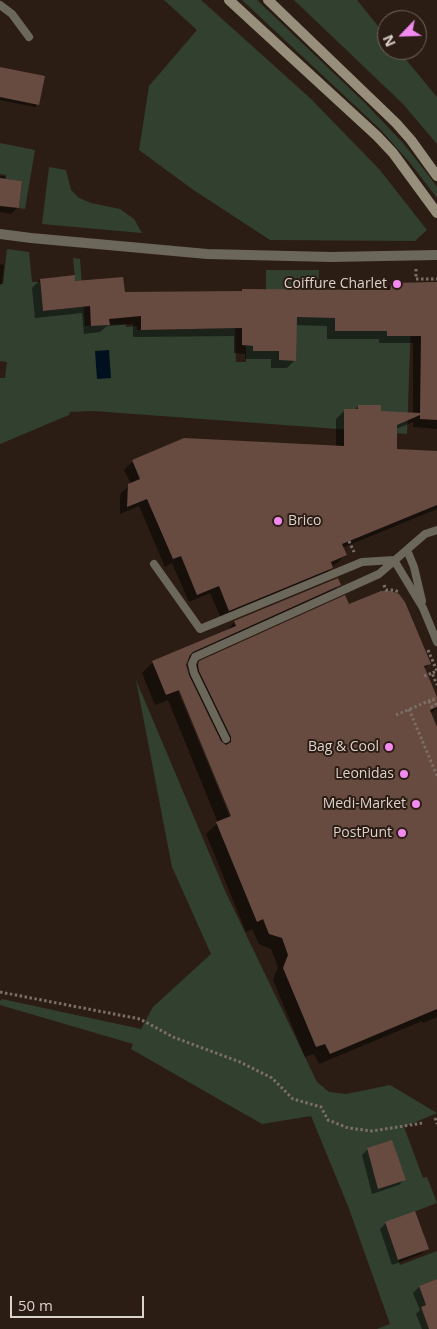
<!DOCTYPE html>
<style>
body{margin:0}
#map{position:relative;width:437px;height:1329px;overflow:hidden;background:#2c1d14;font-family:"Open Sans",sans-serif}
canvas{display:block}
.north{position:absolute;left:377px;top:10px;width:50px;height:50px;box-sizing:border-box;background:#2c1d14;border:1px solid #72655e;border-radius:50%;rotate:246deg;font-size:14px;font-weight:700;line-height:20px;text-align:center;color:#dcd2cc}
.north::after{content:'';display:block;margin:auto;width:18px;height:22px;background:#f38af1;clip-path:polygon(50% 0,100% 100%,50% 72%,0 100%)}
.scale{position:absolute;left:10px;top:1296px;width:134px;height:22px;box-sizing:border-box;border:2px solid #dcd2cc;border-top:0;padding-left:6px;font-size:15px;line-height:18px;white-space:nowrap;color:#dcd2cc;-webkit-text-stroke:4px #2c1d14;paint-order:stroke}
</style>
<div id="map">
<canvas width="437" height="1329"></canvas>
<div class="north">N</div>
<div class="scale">50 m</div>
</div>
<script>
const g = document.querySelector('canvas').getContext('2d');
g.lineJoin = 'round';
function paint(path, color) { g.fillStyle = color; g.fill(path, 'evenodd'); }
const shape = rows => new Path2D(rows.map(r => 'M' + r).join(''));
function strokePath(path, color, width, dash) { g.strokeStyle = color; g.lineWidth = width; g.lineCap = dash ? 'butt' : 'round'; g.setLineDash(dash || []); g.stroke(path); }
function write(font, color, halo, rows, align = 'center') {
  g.font = font + ' "Open Sans",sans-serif'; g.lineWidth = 4; g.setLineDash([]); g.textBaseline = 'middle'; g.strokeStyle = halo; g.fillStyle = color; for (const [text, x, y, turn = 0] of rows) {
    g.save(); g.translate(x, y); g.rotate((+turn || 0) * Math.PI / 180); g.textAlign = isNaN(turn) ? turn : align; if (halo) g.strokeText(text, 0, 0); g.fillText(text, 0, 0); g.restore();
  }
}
paint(shape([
 [164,0,201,0,310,98,379,169,427,230,415,241,270,240,192,189,139,150,149,86,197,30],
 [242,0,257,0,364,102,403,143,429,176,437,187,437,198,410,163,381,130],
 [294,0,357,0,387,37,387,50,398,50,437,97,437,144,403,104],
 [0,143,35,150,25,209,19,208,22,181,6,179,6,175,0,174],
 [49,167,66,170,71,190,79,198,91,203,120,209,134,219,142,233,42,224],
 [7,249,29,252,32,282,40,282,43,311,78,307,73,258,80,259,85,326,126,324,126,327,137,326,137,330,235,328,236,362,246,362,246,346,253,346,253,351,261,351,266,319,266,270,319,270,318,312,335,312,335,331,373,331,387,309,387,335,411,320,407,434,93,411,70,412,69,415,0,444,0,378,5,378,7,362,0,361,0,284,3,284],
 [136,680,226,893,317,1082,329,1092,346,1094,390,1085,437,1113,404,1127,423,1178,427,1177,437,1203,385,1223,400,1265,437,1251,437,1279,419,1286,426,1305,421,1307,428,1325,436,1329,377,1329,390,1324,348,1206,311,1116,262,1124,131,1049,133,1044,0,1005,0,1001,2,999,141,1029,153,1007,211,954,172,867]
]), '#31402f');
paint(shape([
 [109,350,111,378,97,379,95,351]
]), '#00101f');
paint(shape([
 [0,69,38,104,35,107,0,100],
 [0,176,5,176,5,180,21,182,17,208,11,214,0,212],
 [0,264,4,265,2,284,0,285],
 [40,280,74,282,123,293,239,292,242,290,384,292,391,284,437,285,437,429,413,427,413,422,396,429,395,450,437,452,437,509,342,548,345,555,337,563,331,566,332,568,323,576,221,618,210,593,189,602,172,563,165,567,139,506,120,514,120,494,131,484,124,470,132,462,184,439,336,447,336,419,345,410,354,411,358,406,379,413,413,414,413,343,379,343,379,339,327,339,327,326,295,325,295,360,287,368,271,368,271,359,245,359,245,354,234,353,234,336,133,337,133,324,107,326,100,332,84,334,82,313,35,318,32,288],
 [339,585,328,596,186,661,185,665,187,675,200,662,348,606,430,663,424,669,437,700,437,708,430,714,437,730,437,1017,423,1023,422,1021,319,1064,314,1054,305,1057,273,980,278,967,271,949,259,944,252,929,246,932,206,834,218,823,168,700,155,705,142,673,153,662,225,632,235,622],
 [178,688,182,694,235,822,232,822,177,689],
 [368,1149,404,1179,399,1185,372,1194,362,1155],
 [386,1223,427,1248,421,1254,392,1265,380,1229],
 [437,1281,437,1329,422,1329,416,1314,420,1310,413,1293,419,1287]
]), '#0007');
paint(shape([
 [0,67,45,76,39,105,0,97],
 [0,178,22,181,19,208,0,206],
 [75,275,75,281,123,277,125,292,242,291,242,289,390,290,391,283,437,282,437,420,420,419,420,415,397,425,397,449,437,451,437,505,342,544,347,555,331,562,333,568,229,611,219,586,197,595,181,556,173,559,147,499,127,507,128,484,140,479,132,460,184,438,344,446,344,409,358,409,358,405,381,405,381,411,420,413,421,336,387,336,387,331,335,331,335,318,297,317,296,361,279,360,279,351,253,351,253,346,242,345,242,328,141,330,141,316,109,319,110,325,91,326,90,306,43,311,40,279],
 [338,578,341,585,193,652,190,655,186,665,189,675,221,741,226,745,231,742,231,737,199,671,198,665,199,661,345,595,349,604,381,591,391,591,399,594,405,602,431,664,424,666,437,697,437,707,430,710,437,727,437,1009,330,1054,325,1044,316,1047,283,968,288,955,282,938,269,934,263,919,257,922,216,822,231,816,179,690,166,695,152,661,236,626,234,621],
 [392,1140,406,1180,378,1189,367,1148],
 [415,1211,429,1249,398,1260,385,1222],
 [437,1279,437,1329,429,1329,421,1307,426,1305,419,1286]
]), '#674a40');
strokePath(shape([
 [416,269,416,279,437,279],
 [349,541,354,552],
 [384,585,386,590,394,590,399,592],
 [428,650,437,671,432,673],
 [424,676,432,673,437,685],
 [429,701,433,709],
 [409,709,437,776],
 [396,715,433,699,437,707],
 [0,992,140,1019,173,1037,240,1062,272,1078,293,1099,321,1107,328,1120,348,1128,372,1131,423,1123],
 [435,1118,437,1124]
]), '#7b6e66', 3, [2.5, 2.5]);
strokePath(shape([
 [0,5,12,14,29,37],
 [407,550,414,567,422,601],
 [394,560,423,608,437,642],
 [154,564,200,629,362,562,394,560],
 [226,739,194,673,192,664,195,657,379,574,425,534,437,530]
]), '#6c675b', 8);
strokePath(shape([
 [0,234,31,238,207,254,331,257,437,255]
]), '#6c675b', 10);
strokePath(shape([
 [229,0,377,136,393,153,437,213],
 [268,0,396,123,411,140,437,176]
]), '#978f7b', 10);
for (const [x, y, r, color] of [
 [397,284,5,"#f38af1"],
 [278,521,5,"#f38af1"],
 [389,747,5,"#f38af1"],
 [404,774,5,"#f38af1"],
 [416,804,5,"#f38af1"],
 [402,833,5,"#f38af1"]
]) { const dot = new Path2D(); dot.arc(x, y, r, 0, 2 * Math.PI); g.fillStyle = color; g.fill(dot); strokePath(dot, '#2c1d14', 2); }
write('14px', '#dcd2cc', '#2c1d14', [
 ["Coiffure Charlet",387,284],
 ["Brico",288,521,"left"],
 ["Bag & Cool",379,747],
 ["Leonidas",394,774],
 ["Medi-Market",406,804],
 ["PostPunt",392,833]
], 'right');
</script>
